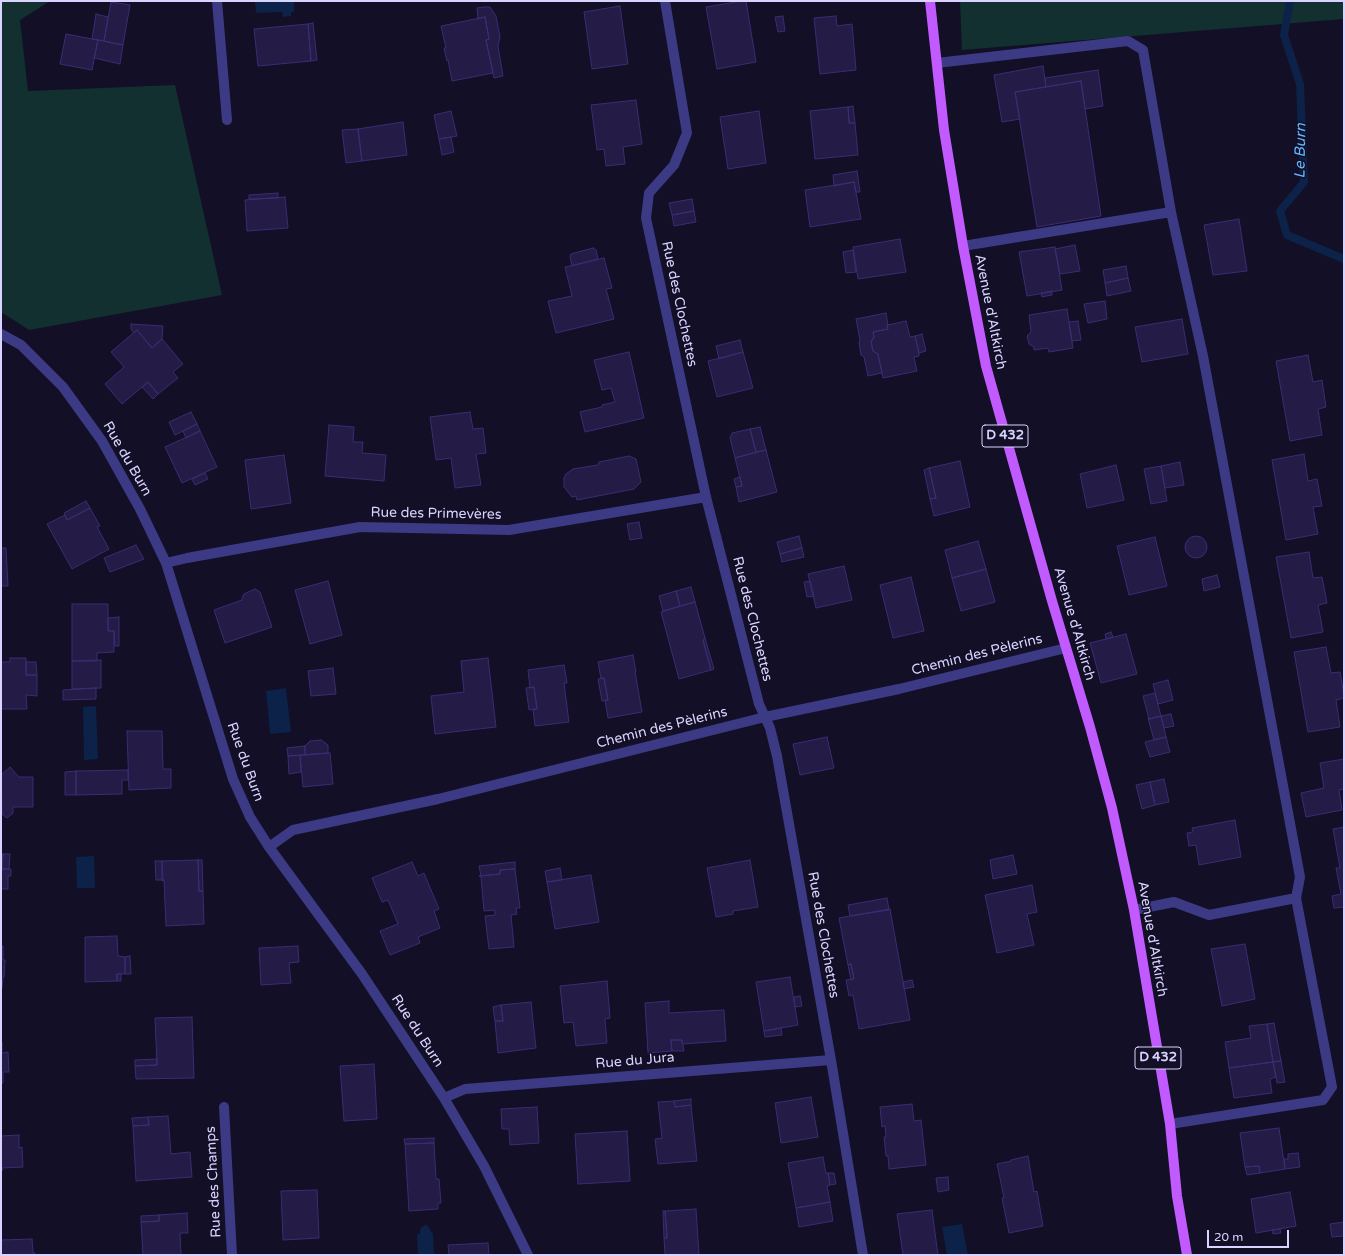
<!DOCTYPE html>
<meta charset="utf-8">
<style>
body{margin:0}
#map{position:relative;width:1345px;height:1256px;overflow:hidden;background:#130f26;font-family:"Varela Round",sans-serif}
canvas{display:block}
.frame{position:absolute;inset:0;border:2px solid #d9d4ff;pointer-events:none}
.scale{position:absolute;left:1207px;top:1230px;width:82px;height:18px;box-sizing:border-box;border:2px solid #d9d4ff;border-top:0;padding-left:5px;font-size:12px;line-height:14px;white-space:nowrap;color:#d9d4ff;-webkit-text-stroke:3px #130f26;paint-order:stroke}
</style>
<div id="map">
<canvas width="1345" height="1256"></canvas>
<div class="frame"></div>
<div class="scale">20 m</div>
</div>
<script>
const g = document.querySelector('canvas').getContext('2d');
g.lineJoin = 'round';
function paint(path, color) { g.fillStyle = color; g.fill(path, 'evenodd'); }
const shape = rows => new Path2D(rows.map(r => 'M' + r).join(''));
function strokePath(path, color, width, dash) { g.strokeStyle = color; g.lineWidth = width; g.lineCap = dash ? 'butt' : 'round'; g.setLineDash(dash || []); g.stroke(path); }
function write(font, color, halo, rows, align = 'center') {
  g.font = font + ' "Varela Round",sans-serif'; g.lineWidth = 3; g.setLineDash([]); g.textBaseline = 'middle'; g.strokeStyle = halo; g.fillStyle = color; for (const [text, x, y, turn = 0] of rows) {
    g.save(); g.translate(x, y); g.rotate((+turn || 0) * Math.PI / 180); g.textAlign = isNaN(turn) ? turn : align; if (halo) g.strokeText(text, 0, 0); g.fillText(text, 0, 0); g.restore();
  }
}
paint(shape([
 [1,1,50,1,20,20,28,91,175,85,222,295,29,330,1,312],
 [960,1,1344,1,1344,19,962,50]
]), '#12302f');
paint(shape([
 [255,1,294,1,294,12,291,12,291,16,283,17,282,12,256,13],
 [286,688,291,732,270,734,266,691],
 [96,706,98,759,84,760,83,707],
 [94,856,95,888,77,888,76,857],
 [962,1224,968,1255,947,1255,942,1227],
 [425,1225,428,1226,432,1233,433,1233,434,1255,418,1255,417,1234,420,1234,420,1230,422,1227]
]), '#0c2248');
strokePath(shape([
 [1290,1,1284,35,1300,84,1304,182,1280,211,1287,235,1344,259]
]), '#0c2248', 8);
const building = shape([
 [742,1,746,1,756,62,717,69,706,7,742,1],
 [111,2,130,5,123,45,104,41,111,2],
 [620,6,628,64,592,69,584,12,620,6],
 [484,7,490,7,496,16,500,37,498,46,503,76,494,78,486,40,489,39,485,17,478,19,477,8,484,7],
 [96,14,108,17,104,41,92,39,96,14],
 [783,16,785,31,778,32,775,17,783,16],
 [836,16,837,26,852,24,856,70,820,74,814,18,836,16],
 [485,17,489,39,486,40,493,73,452,81,448,60,447,61,444,48,446,48,441,26,485,17],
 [313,23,317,60,311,61,308,24,313,23],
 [308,24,311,61,258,66,254,29,308,24],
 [66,34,98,40,92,70,60,64,66,34],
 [98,40,123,45,120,64,94,58,98,40],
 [1043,66,1046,87,1015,92,1020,119,1002,122,994,75,1043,66],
 [1098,70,1103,106,1085,109,1081,81,1046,87,1045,78,1098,70],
 [1081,81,1101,216,1037,227,1015,92,1081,81],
 [636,100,642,144,623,147,625,164,606,166,604,149,597,150,591,105,636,100],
 [853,106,855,123,849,123,848,107,853,106],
 [848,107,849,123,855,123,858,155,815,159,810,111,848,107],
 [451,111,457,136,439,139,434,115,451,111],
 [759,111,766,163,728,169,720,117,759,111],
 [403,122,407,155,362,161,358,129,403,122],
 [358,129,362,161,346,163,342,130,358,129],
 [451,137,454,152,442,155,439,139,451,137],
 [857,171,860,192,856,192,854,182,834,186,833,175,857,171],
 [854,182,861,219,810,227,805,190,854,182],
 [278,193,278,198,249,199,249,195,278,193],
 [285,197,288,228,247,231,245,200,285,197],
 [692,199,694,211,672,215,669,203,692,199],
 [694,211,696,222,674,226,672,215,694,211],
 [1239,219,1247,271,1213,275,1204,225,1239,219],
 [900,239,906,272,858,279,853,247,900,239],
 [1075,245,1080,271,1060,274,1055,249,1075,245],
 [1055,247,1062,290,1027,296,1019,252,1055,247],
 [593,248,596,250,598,259,572,266,570,257,571,254,593,248],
 [853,250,856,272,846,273,843,252,853,250],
 [604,258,612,288,606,289,614,319,556,333,548,301,572,296,565,267,604,258],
 [1126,266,1128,278,1105,283,1103,270,1126,266],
 [1128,278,1131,291,1107,296,1105,283,1128,278],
 [1052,291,1052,295,1042,297,1041,293,1052,291],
 [1105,301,1107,319,1088,323,1084,304,1105,301],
 [1067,309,1073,348,1049,352,1048,348,1034,350,1034,347,1029,344,1027,336,1031,332,1029,315,1067,309],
 [886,313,888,325,887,325,888,329,873,332,874,337,871,342,873,351,878,354,882,373,868,376,864,357,861,355,859,343,860,340,856,319,886,313],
 [1182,319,1188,354,1142,362,1135,327,1182,319],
 [906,321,910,337,915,336,919,353,919,356,914,357,917,371,883,378,878,354,873,351,871,342,874,337,873,332,888,329,887,325,888,325,906,321],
 [1078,321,1081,340,1072,341,1069,322,1078,321],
 [131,324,163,326,162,339,152,348,137,330,134,333,131,329,131,324],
 [137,330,152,348,162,339,183,364,173,372,178,378,158,394,148,382,122,404,105,384,124,367,111,352,137,330],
 [922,334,926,351,919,353,915,336,922,334],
 [740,340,743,352,719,359,716,346,740,340],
 [629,352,644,418,585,432,580,412,602,407,602,405,615,402,611,388,602,390,594,360,629,352],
 [743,352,753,388,717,397,708,361,743,352],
 [1308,355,1313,382,1322,380,1326,407,1318,409,1322,435,1290,441,1276,361,1308,355],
 [148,382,158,394,153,399,142,387,148,382],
 [191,412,197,424,175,435,169,422,191,412],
 [470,412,473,429,483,428,486,453,476,454,481,485,455,488,451,458,436,460,430,417,470,412],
 [197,424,200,431,186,438,183,431,197,424],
 [329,425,354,427,353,442,363,442,362,453,386,455,384,481,325,476,329,425],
 [760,427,766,450,756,452,750,429,760,427],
 [750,429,756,452,735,458,730,438,732,433,750,429],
 [200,431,217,467,182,483,165,447,200,431],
 [766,450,777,492,739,502,736,487,742,486,735,458,766,450],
 [1304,454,1308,481,1317,479,1322,506,1313,507,1318,534,1286,540,1272,460,1304,454],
 [284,455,291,503,251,509,245,460,284,455],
 [629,456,636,459,641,482,634,489,577,500,576,496,572,497,564,487,564,478,566,474,573,469,598,465,599,462,629,456],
 [960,461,970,507,934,516,930,499,936,498,929,468,960,461],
 [1180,462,1184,485,1165,488,1161,466,1180,462],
 [1116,465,1124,500,1087,508,1080,474,1116,465],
 [1161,466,1167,501,1151,504,1144,469,1161,466],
 [929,468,936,498,930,499,924,470,929,468],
 [205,473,208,479,195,485,192,479,205,473],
 [740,477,742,486,736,487,734,479,740,477],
 [86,501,90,508,67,520,64,513,86,501],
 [90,508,100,526,97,527,109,549,72,569,47,524,65,515,67,520,90,508],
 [639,522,642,538,630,540,627,524,639,522],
 [799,536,802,548,780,554,777,542,799,536],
 '1185 547a11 11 0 1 1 22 0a11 11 0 1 1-22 0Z',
 [1155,537,1167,586,1129,595,1117,546,1155,537],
 [978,541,986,569,952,578,945,550,978,541],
 [136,545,144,559,110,572,104,558,136,545],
 [1,548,6,548,8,586,1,586,1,548],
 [802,548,804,557,782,562,780,554,802,548],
 [1309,552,1313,578,1322,577,1327,603,1318,605,1323,632,1291,638,1276,557,1309,552],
 [844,566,852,600,816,608,808,574,844,566],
 [986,569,995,602,961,611,952,578,986,569],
 [1217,575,1220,587,1204,591,1202,579,1217,575],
 [911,577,924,631,893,638,880,585,911,577],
 [328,581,342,635,310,644,295,590,328,581],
 [810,581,814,596,807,597,804,582,810,581],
 [691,587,695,602,680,606,676,591,691,587],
 [255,589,260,592,272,627,225,643,214,610,242,600,242,598,244,594,255,589],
 [676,591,680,606,663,611,659,596,676,591],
 [695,602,705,638,703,640,711,670,679,679,661,612,695,602],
 [72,604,108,604,108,631,114,631,114,652,97,653,97,661,72,661,72,604],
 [119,617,119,646,115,646,114,631,108,631,108,618,119,617],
 [1111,632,1113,637,1106,639,1105,634,1111,632],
 [1126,634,1137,674,1101,683,1090,643,1126,634],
 [705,638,714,669,711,670,703,640,705,638],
 [1326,647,1331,673,1340,672,1344,695,1344,698,1336,700,1340,727,1308,732,1294,652,1326,647],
 [633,655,636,672,635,672,642,712,608,718,605,700,608,700,604,678,601,679,598,662,633,655],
 [10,658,26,658,26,675,37,675,37,696,26,695,27,709,1,709,1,662,10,662,10,658],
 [488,658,496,727,435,734,431,696,464,692,461,661,488,658],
 [101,660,101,688,72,689,72,661,101,660],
 [26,662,36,662,37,675,26,675,26,662],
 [564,665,567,683,564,683,569,722,535,726,533,709,537,709,534,687,530,688,528,670,564,665],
 [333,668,336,694,311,696,308,671,333,668],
 [604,678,608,700,602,701,598,679,604,678],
 [1168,680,1173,700,1158,704,1153,684,1168,680],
 [534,687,537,709,529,710,526,688,534,687],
 [96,688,96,699,63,700,63,690,96,688],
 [1155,693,1161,716,1149,719,1143,696,1155,693],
 [1171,714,1174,726,1164,728,1161,716,1171,714],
 [1161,716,1166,737,1154,740,1148,718,1149,719,1161,716],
 [127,731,162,731,163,769,171,769,171,788,129,790,127,731],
 [827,737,834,768,800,775,793,744,827,737],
 [1166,737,1170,752,1150,757,1145,742,1166,737],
 [321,740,328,745,328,753,305,755,305,746,310,741,321,740],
 [305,746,305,755,288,756,287,748,305,746],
 [330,753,333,784,303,787,300,755,330,753],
 [300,755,301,772,289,774,288,756,300,755],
 [1344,759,1344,789,1339,790,1342,810,1306,817,1301,793,1324,788,1320,763,1344,759],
 [10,767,19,777,33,777,33,807,13,807,13,813,7,818,2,814,1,775,10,767],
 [128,770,128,780,122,780,122,794,76,795,76,771,128,770],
 [76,771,76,795,65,795,65,772,76,771],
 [1164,779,1169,802,1155,805,1150,782,1164,779],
 [1150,782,1155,805,1142,809,1136,785,1150,782],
 [1235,820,1241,857,1199,865,1196,845,1189,846,1187,833,1193,832,1192,828,1235,820],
 [1344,827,1344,907,1334,908,1332,896,1341,894,1336,868,1340,868,1333,829,1344,827],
 [1,854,3,854,2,869,11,869,11,876,8,876,8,889,1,889,1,854],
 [3,854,10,854,9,869,2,869,3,854],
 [1013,855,1017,874,993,879,990,860,1013,855],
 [198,860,202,860,203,891,199,891,198,860],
 [198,860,199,891,203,891,204,924,166,926,164,880,162,881,162,861,198,860],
 [750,860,758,907,733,911,733,914,716,917,707,868,750,860],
 [155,861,162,861,163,880,156,880,155,861],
 [412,862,418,876,424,873,439,909,434,911,440,928,418,937,420,943,390,955,380,931,398,924,388,900,382,902,372,878,412,862],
 [515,862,515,869,500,870,500,874,481,876,479,866,515,862],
 [560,868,562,880,547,882,545,871,560,868],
 [515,869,520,908,516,908,517,914,511,915,514,947,489,949,485,916,495,915,495,910,484,911,481,877,479,876,500,874,500,870,515,869],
 [591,875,599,922,555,929,547,882,591,875],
 [1032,885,1037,912,1027,914,1034,945,997,953,985,895,1032,885],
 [887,898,889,910,850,916,848,905,887,898],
 [890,909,910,1020,859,1029,853,995,849,996,846,980,854,979,851,964,848,965,839,918,890,909],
 [117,936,118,956,125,957,125,974,117,974,117,981,85,982,85,937,117,936],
 [1245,944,1255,999,1222,1006,1211,949,1245,944],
 [1,946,3,946,3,960,5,960,4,977,3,977,2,988,1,988,1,946],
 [298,946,299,962,289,963,291,983,261,985,259,948,298,946],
 [130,956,131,974,125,974,125,957,130,956],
 [851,964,854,979,851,980,848,965,851,964],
 [117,974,121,974,121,981,117,981,117,974],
 [790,977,798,1025,764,1031,756,982,790,977],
 [912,980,914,987,904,989,903,982,912,980],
 [607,981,610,1018,605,1019,607,1043,576,1046,573,1022,564,1023,560,986,607,981],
 [800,996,802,1006,795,1007,794,997,800,996],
 [669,1001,669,1013,724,1010,726,1041,682,1044,682,1040,671,1040,672,1051,648,1053,645,1003,669,1001],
 [531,1002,536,1048,498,1053,495,1021,503,1021,501,1005,531,1002],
 [501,1005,503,1021,495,1021,493,1007,501,1005],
 [192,1017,194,1078,136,1079,135,1066,157,1065,155,1018,192,1017],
 [1274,1023,1281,1061,1273,1062,1267,1024,1274,1023],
 [1267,1024,1273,1062,1229,1068,1225,1042,1251,1038,1249,1026,1267,1024],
 [781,1028,782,1035,765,1037,764,1031,781,1028],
 [671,1040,682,1040,684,1051,672,1051,671,1040],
 [1,1042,2,1042,2,1053,8,1052,9,1072,3,1072,3,1083,1,1083,1,1042],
 [157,1059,157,1065,135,1066,135,1060,157,1059],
 [1281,1061,1285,1082,1277,1083,1273,1062,1281,1061],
 [1273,1062,1276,1077,1270,1079,1272,1093,1234,1098,1229,1068,1273,1062],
 [374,1064,377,1119,344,1121,340,1066,374,1064],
 [811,1097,818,1137,781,1143,775,1103,811,1097],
 [691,1099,691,1105,675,1107,674,1101,691,1099],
 [674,1101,675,1107,691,1105,697,1161,658,1164,655,1139,662,1138,658,1102,674,1101],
 [912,1104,914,1121,921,1120,926,1165,889,1169,888,1156,886,1156,884,1137,886,1137,885,1126,882,1127,880,1107,912,1104],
 [537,1107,539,1143,510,1145,509,1129,502,1129,501,1109,537,1107],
 [168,1116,171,1154,190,1152,192,1177,136,1181,133,1126,149,1125,148,1117,168,1116],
 [148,1117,149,1125,133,1126,132,1118,148,1117],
 [1279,1128,1285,1169,1260,1173,1259,1166,1245,1167,1240,1133,1279,1128],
 [627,1131,630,1181,578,1184,575,1134,627,1131],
 [19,1135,19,1148,22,1147,23,1167,2,1168,3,1170,1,1170,1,1136,19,1135],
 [434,1138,434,1143,405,1144,404,1139,434,1138],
 [434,1143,436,1179,439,1179,441,1203,438,1203,438,1209,409,1211,405,1144,434,1143],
 [1298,1153,1300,1167,1285,1169,1284,1159,1288,1159,1288,1154,1298,1153],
 [1028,1156,1034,1192,1037,1191,1043,1226,1009,1233,1002,1198,1004,1198,997,1164,1011,1161,1011,1160,1028,1156],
 [823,1157,826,1174,828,1173,830,1185,827,1186,830,1202,796,1208,788,1163,823,1157],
 [1259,1166,1260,1173,1247,1175,1245,1167,1259,1166],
 [828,1173,834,1173,836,1184,830,1185,828,1173],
 [948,1177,949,1190,938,1192,936,1178,948,1177],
 [317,1190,319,1238,283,1240,281,1191,317,1190],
 [1290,1192,1296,1226,1256,1233,1251,1199,1290,1192],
 [830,1202,833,1221,799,1227,796,1208,830,1202],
 [696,1209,699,1255,665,1255,664,1238,667,1238,665,1211,696,1209],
 [932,1210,938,1255,903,1255,897,1214,932,1210],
 [663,1211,665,1211,667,1238,664,1238,663,1211],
 [187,1213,188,1233,180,1233,181,1255,143,1255,141,1222,159,1221,159,1215,187,1213],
 [159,1215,159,1221,141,1222,141,1216,159,1215],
 [1344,1222,1344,1236,1332,1237,1330,1224,1344,1222],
 [1280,1229,1281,1233,1273,1234,1272,1230,1280,1229],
 [32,1239,33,1253,35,1253,35,1255,1,1255,1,1240,32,1239],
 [488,1243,489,1255,449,1255,448,1245,488,1243]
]);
paint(building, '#241b47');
strokePath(building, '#3b2d73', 1);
strokePath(shape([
 [217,1,227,120],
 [937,63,1128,41,1143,50,1171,212,1203,356,1300,877,1296,898,1209,915,1174,902,1134,910],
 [963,246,1171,212],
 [1170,1124,1323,1100,1332,1087,1296,898]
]), '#3d3a85', 10);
strokePath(shape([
 [665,1,687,133,674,165,649,193,646,218,706,497,759,704,770,728,777,756,831,1060,863,1255],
 [1,334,21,345,63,387,102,441,140,509,166,563,233,779,250,817,269,847,362,974,444,1098,484,1166,528,1255],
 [166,563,187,558,360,527,509,530,706,497],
 [269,847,293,830,438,799,765,717,899,689,1066,648],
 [444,1098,465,1089,831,1060],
 [224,1107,232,1255]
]), '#3d3a85', 10);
strokePath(shape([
 [930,1,944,130,963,246,986,366,1052,601,1090,727,1112,808,1134,910,1170,1124,1177,1196,1187,1255]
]), '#c25bff', 10);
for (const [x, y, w] of [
 [1005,436,46],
 [1158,1058,46]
]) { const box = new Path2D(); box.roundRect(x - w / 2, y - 11, w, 22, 3); g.fillStyle = '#130f26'; g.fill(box); strokePath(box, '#d9d4ff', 1); }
write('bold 13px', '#d9d4ff', null, [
 ["D 432",1005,436],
 ["D 432",1158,1058]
]);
write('14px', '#d9d4ff', '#130f26', [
 ["Rue des Clochettes",679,304,78],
 ["Avenue d'Altkirch",990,312,79],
 ["Rue du Burn",127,459,60],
 ["Rue des Primevères",436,514,1],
 ["Rue des Clochettes",752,619,76],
 ["Avenue d'Altkirch",1074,624,74],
 ["Chemin des Pèlerins",977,655,-14],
 ["Chemin des Pèlerins",662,728,-14],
 ["Rue du Burn",245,762,70],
 ["Rue des Clochettes",823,935,80],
 ["Avenue d'Altkirch",1152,939,80],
 ["Rue du Burn",417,1031,57],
 ["Rue du Jura",635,1061,-5],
 ["Rue des Champs",214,1182,-93]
]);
write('italic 15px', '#62b6ff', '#130f26', [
 ["Le Burn",1301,151,-89]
]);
</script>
